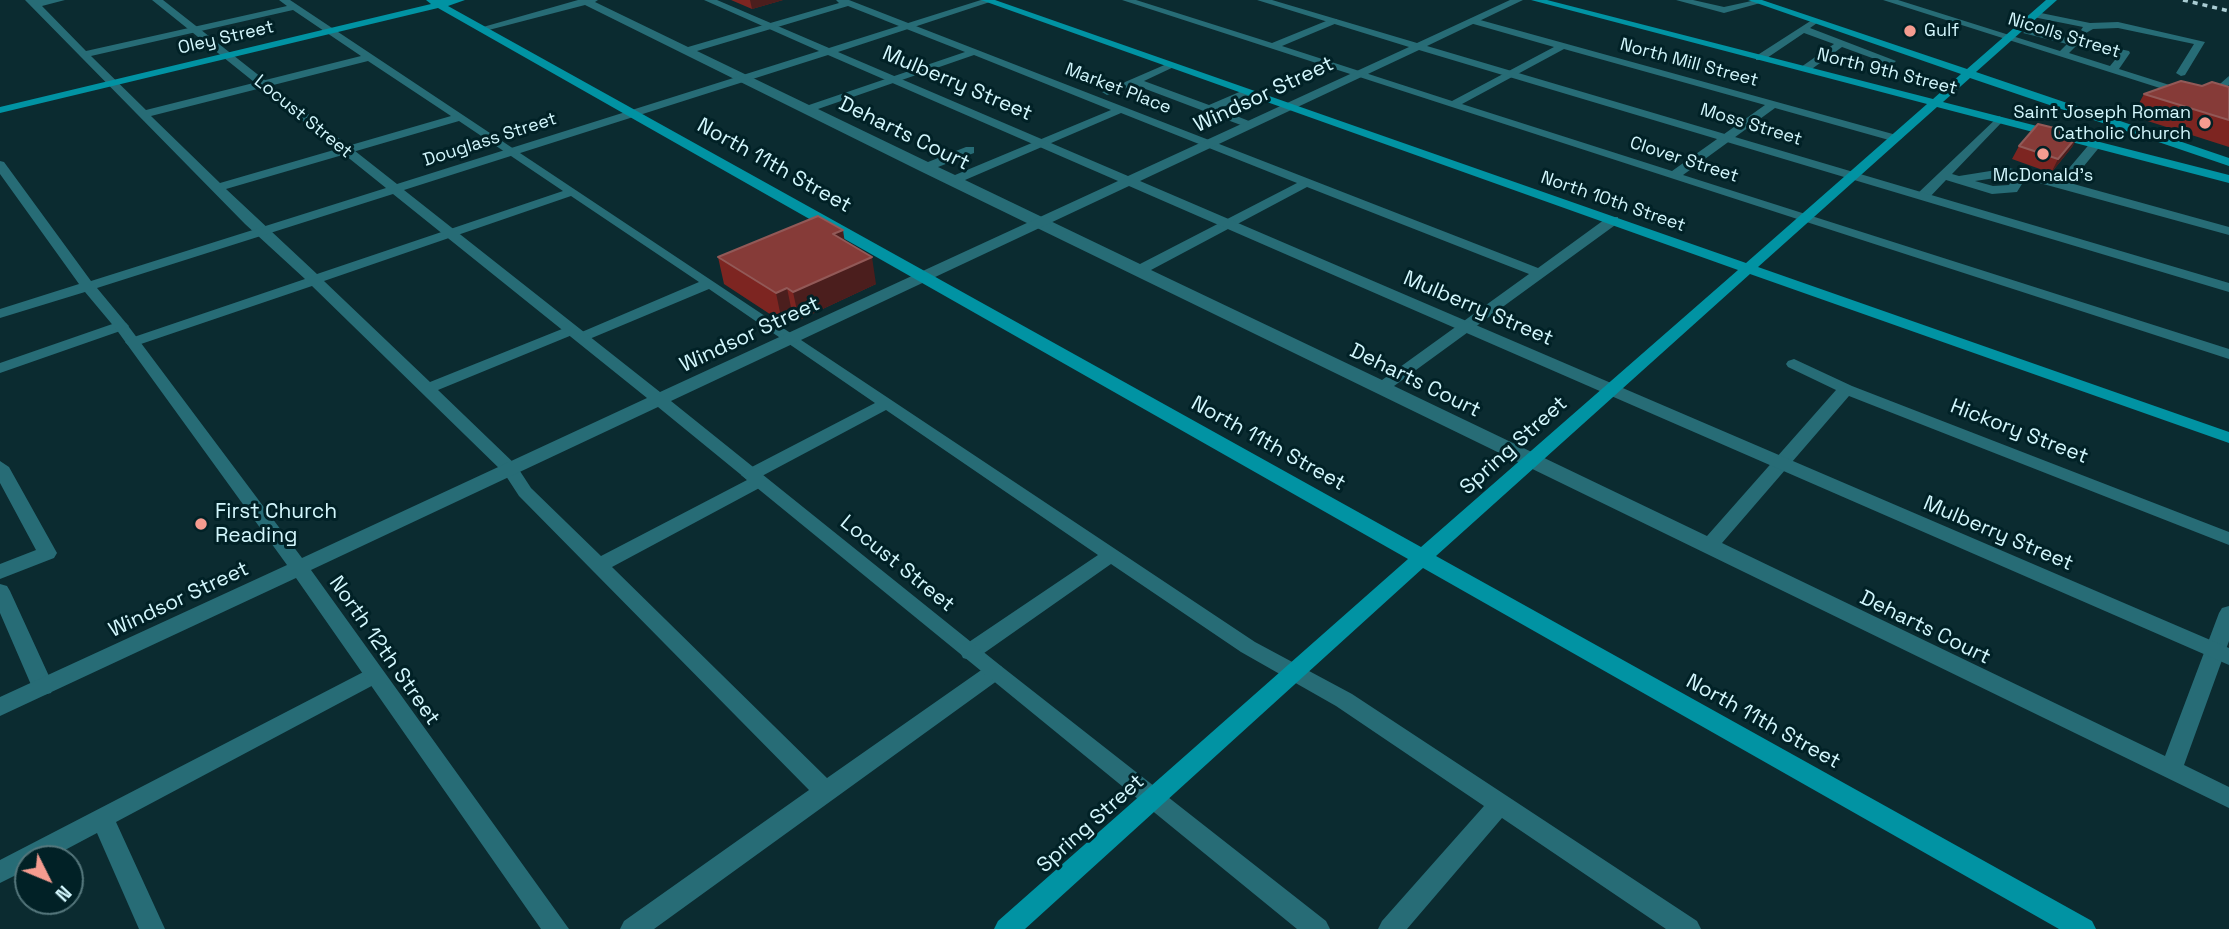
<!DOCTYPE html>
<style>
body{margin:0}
#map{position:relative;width:2229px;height:929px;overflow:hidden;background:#0b2b30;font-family:"Space Grotesk",sans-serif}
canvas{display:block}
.north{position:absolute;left:14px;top:845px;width:70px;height:70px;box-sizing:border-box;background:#012126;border:2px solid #55777c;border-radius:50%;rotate:133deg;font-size:19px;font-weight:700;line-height:28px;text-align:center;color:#d3f7fd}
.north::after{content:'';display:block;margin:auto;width:24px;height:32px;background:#f59c90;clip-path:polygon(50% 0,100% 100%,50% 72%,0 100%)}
</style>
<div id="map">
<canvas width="2229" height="929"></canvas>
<div class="north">N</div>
</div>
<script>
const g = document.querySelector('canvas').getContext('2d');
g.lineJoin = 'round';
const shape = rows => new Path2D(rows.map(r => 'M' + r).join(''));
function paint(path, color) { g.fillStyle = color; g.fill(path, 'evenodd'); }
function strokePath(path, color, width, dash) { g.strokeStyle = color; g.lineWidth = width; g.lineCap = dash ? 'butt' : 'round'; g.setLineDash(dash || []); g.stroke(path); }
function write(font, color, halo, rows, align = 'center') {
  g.font = font + ' "Space Grotesk",sans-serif'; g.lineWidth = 6; g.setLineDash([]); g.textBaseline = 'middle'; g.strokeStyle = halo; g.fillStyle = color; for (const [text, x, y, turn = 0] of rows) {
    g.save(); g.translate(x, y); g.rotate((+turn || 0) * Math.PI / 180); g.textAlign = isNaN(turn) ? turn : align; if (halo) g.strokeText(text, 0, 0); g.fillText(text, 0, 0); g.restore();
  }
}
paint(shape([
 [25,0,65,0,42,6,86,51,287,6,279,0,290,0,1255,642,1352,694,1697,921,1701,929,1666,929,1502,818,1407,929,1378,929,1382,921,1484,806,1336,706,1241,652,1111,564,977,658,970,660,963,658,960,652,963,646,1098,555,886,410,762,476,768,481,765,485,612,567,827,778,987,666,994,664,1001,666,1005,672,1001,678,654,929,620,929,624,921,809,790,519,496,504,473,312,286,138,345,128,345,125,342,128,339,305,279,245,224,25,0],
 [293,10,361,56,146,110,91,56,293,10],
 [368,61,451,116,220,183,151,116,368,61],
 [459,121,563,191,317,274,226,189,459,121],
 [571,196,699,282,577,334,574,337,577,340,587,340,709,289,875,403,744,471,741,475,747,480,601,556,531,488,516,465,438,390,577,333,580,330,577,327,567,327,430,382,324,281,571,196],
 [578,0,598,0,595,2,688,47,839,3,836,0,849,0,1538,268,1608,217,1618,217,1618,223,1394,386,1707,536,1836,390,1788,367,1786,364,1788,361,1794,359,1852,386,2229,532,2229,545,1849,396,1722,543,2165,756,2219,613,2222,608,2229,606,2229,641,2184,765,2229,787,2229,808,920,171,585,5,481,32,476,29,578,0],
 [848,6,965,52,809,105,697,51,848,6],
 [974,55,1111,110,955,175,938,167,974,153,974,147,966,147,928,162,818,109,974,55],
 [1121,113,1297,183,1140,264,965,180,1121,113],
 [1307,187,1529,274,1382,380,1151,270,1307,187],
 [1122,0,1136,0,1272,43,1331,19,1337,19,1337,23,1282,46,1452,101,1554,47,1470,23,1470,19,1473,18,1900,136,1902,138,1896,142,1775,108,1683,175,2229,349,2229,359,1122,0],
 [1564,49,1765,105,1672,171,1462,104,1564,49],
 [1676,0,1693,0,1724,7,1756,0,1764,2,1724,13,1676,0],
 [1883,0,1898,0,2060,51,2067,44,2023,33,2028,30,2072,39,2077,34,2085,34,2086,36,2082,41,2129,51,2130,53,2119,69,2201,95,2213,90,2229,76,2229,85,2221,94,2212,98,2229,103,2229,110,1883,0],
 [2076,46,2119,55,2110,66,2069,53,2076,46],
 [2036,12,2090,23,2118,22,2205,42,2185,75,2181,76,2176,73,2194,44,2118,28,2093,29,2086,33,2081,30,2083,27,2033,17,2033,13,2036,12],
 [1812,20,1817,23,1810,28,1896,61,1886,70,1878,70,1877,68,1883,62,1842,47,1809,71,1801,71,1801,67,1834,44,1804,33,1764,60,1756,60,1756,56,1812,20],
 [1169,63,1178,65,1144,81,1209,105,1244,90,1252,90,1252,94,1219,109,1254,123,1254,127,1246,127,1135,85,1107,95,1102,92,1169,63],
 [1999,116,2005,119,2003,121,1952,174,1959,176,2009,168,2059,180,2092,141,2096,140,2102,144,2070,183,2229,227,2229,235,2025,179,2017,192,1992,194,1946,180,1928,199,1918,199,1918,193,1999,116],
 [2009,176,2014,177,2009,185,1993,186,1975,181,2009,176],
 [121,321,126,323,129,326,126,329,0,373,0,363,121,321],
 [0,461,9,467,57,553,54,558,0,579,0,564,36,550,0,483,0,461],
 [0,584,7,586,10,591,54,687,51,693,43,695,35,693,32,687,0,613,0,584],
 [373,667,381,669,384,675,381,681,116,822,165,929,139,929,97,833,48,859,28,859,28,869,0,883,0,860,373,667]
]), '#276c76');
paint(shape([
 [152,0,163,0,397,184,819,51,704,0,717,0,829,48,981,0,996,0,838,52,1128,176,1409,47,1257,0,1272,0,1417,43,1510,0,1523,0,1427,46,2229,283,2229,292,1419,50,1140,181,2229,648,2229,665,1129,186,671,401,1001,666,1326,921,1330,929,1297,929,658,407,311,570,569,929,541,929,296,578,0,716,0,697,287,565,116,329,85,292,0,318,0,309,79,284,0,174,0,161,4,162,91,281,386,188,152,0],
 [828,55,1118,181,660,392,404,190,828,55],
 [393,194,647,398,302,558,126,323,97,288,393,194]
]), '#276c76');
paint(shape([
 [426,0,465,0,448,6,1421,547,1738,270,981,0,995,0,1746,263,1927,104,1531,0,1547,0,1933,99,1961,74,1748,0,1762,0,1967,69,2046,0,2057,0,1976,72,2229,158,2229,166,1970,78,1943,102,2229,175,2229,183,1937,107,1758,267,2229,432,2229,443,1750,274,1436,556,2092,921,2096,929,2059,929,1423,568,1025,929,994,929,998,921,1408,559,438,8,0,113,0,107,431,4,426,0]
]), '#0193a3');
strokePath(shape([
 [2183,0,2229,11]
]), '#aacdd3', 3.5, [5, 5]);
paint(shape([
 [731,0,783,0,752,9],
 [2202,86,2229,87,2229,147,2132,116,2144,94],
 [2079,134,2072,147,2051,173,2012,159,2019,146],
 [844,240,876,284,799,320,793,317,782,322,724,284,718,257]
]), '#7d2521');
paint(shape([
 [750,0,783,0,752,9],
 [2079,134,2072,147,2051,173,2058,159],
 [843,230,847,257,833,234],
 [872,257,876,284,799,320,793,292],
 [787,288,793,317,782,322,776,293]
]), '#4b1e1d');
const building = shape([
 [2181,81,2202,86,2212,82,2229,87,2229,120,2144,94,2181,81],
 [2038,124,2079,134,2058,159,2019,146,2038,124],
 [818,216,843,230,833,234,872,257,793,292,787,288,776,293,718,257,818,216]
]);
paint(building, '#863b38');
strokePath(building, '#925957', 2);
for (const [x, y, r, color] of [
 [1910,31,7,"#f59c90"],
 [2205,123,7,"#f59c90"],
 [2043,154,7,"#f59c90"],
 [201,524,7,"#f59c90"]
]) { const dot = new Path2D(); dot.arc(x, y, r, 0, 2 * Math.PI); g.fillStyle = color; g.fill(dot); strokePath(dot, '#012126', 2.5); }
write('18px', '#d3f7fd', '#012126', [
 ["Gulf",1924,31],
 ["Saint Joseph Roman",2191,113,"right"],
 ["Catholic Church",2191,134,"right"],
 ["McDonald's",2043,176,"center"]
], 'left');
write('18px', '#d3f7fd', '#012126', [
 ["Nicolls Street",2064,36,17],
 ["Oley Street",226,38,-13],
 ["North Mill Street",1689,63,15],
 ["North 9th Street",1887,72,14],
 ["Market Place",1118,89,21],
 ["Locust Street",303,117,39],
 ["Moss Street",1751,125,17],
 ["Douglass Street",490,140,-18],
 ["Clover Street",1684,160,18],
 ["North 10th Street",1613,202,19]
]);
write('21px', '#d3f7fd', '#012126', [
 ["Mulberry Street",957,84,23],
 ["Windsor Street",1264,95,-25],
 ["Deharts Court",904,134,26],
 ["North 11th Street",774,166,29],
 ["Mulberry Street",1478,309,23],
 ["Windsor Street",750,335,-25],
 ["Deharts Court",1415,381,26],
 ["Hickory Street",2019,432,21],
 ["North 11th Street",1268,444,29],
 ["Spring Street",1514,446,-42],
 ["Mulberry Street",1998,534,23],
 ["Locust Street",897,564,39],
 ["Windsor Street",179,600,-25],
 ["Deharts Court",1925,628,26],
 ["North 12th Street",384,651,55],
 ["North 11th Street",1763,722,29],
 ["Spring Street",1091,824,-42]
]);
write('21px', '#d3f7fd', '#012126', [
 ["First Church",215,512],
 ["Reading",215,536]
], 'left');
</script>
